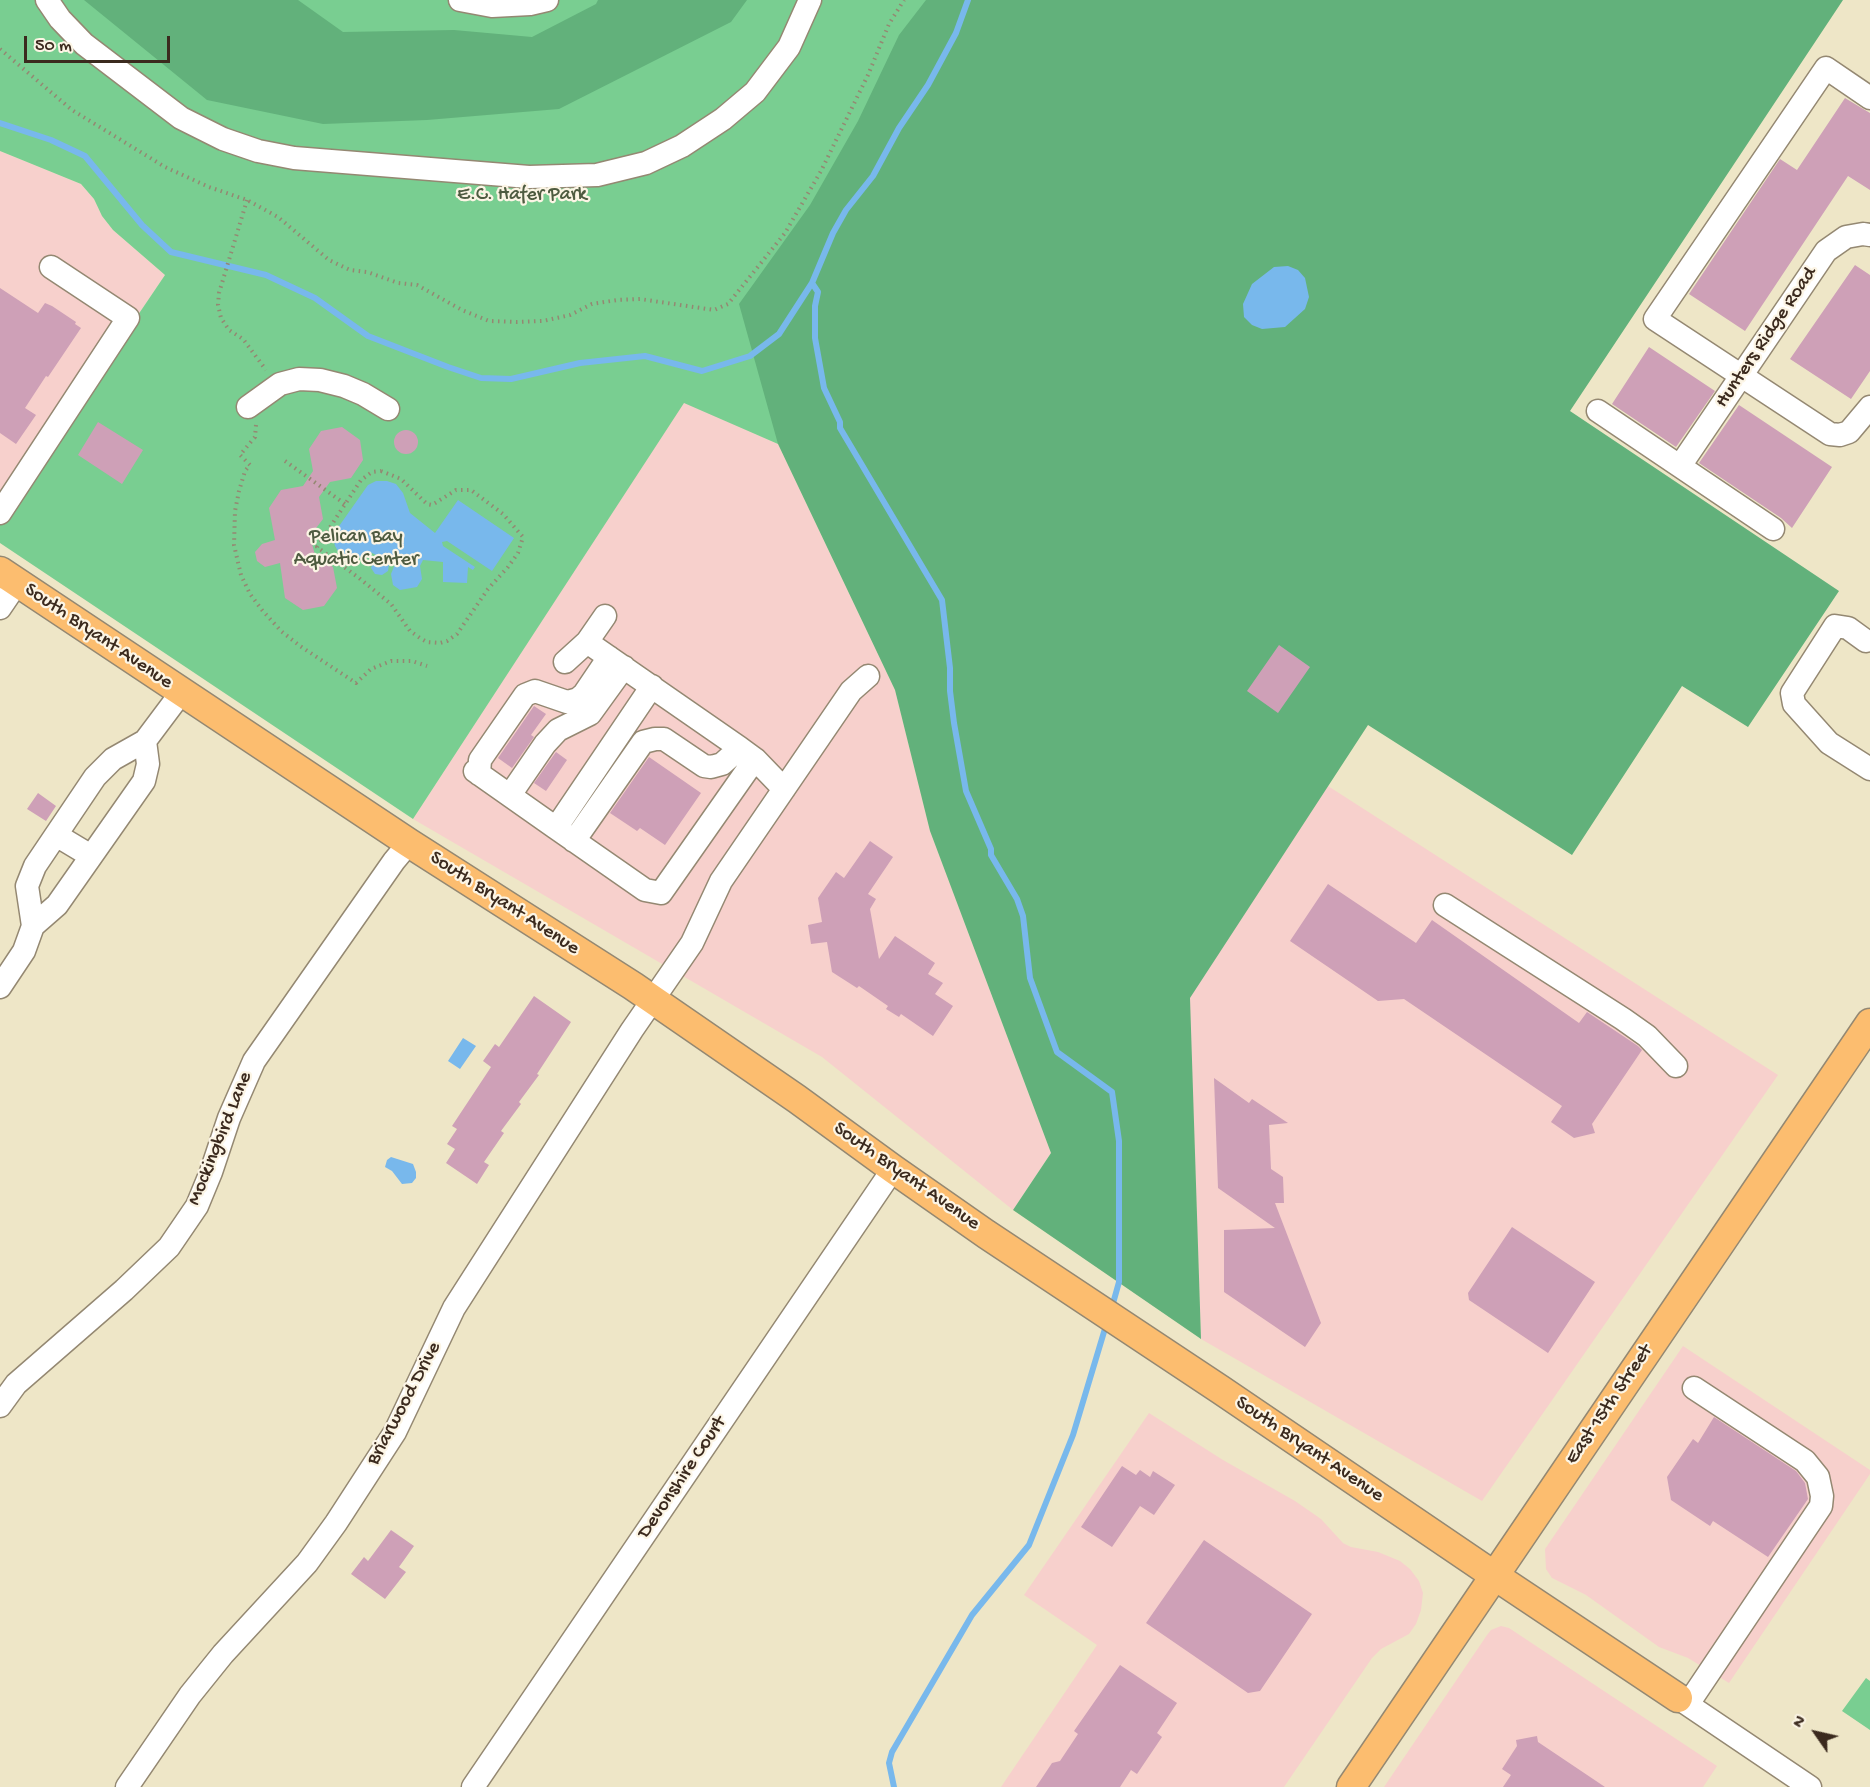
<!DOCTYPE html>
<style>
body{margin:0}
#map{position:relative;width:1870px;height:1787px;overflow:hidden;background:#eee6c7;font-family:"Gochi Hand",sans-serif}
canvas{display:block}
.north{position:absolute;left:1786px;top:1703px;width:60px;height:60px;-webkit-text-stroke:4px #fcf5e5;paint-order:stroke;rotate:304deg;font-size:16px;font-weight:700;line-height:24px;text-align:center;color:#3b2a1e}
.north::after{content:'';display:block;margin:auto;width:21px;height:27px;background:#3b2a1e;clip-path:polygon(50% 0,100% 100%,50% 72%,0 100%)}
.scale{position:absolute;left:24px;top:36px;width:146px;height:27px;box-sizing:border-box;border:3px solid #3b2a1e;border-top:0;padding-left:8px;font-size:18px;line-height:21px;white-space:nowrap;color:#3b2a1e;-webkit-text-stroke:4px #fcf5e5;paint-order:stroke}
</style>
<div id="map">
<canvas width="1870" height="1787"></canvas>
<div class="north">N</div>
<div class="scale">50 m</div>
</div>
<script>
const g = document.querySelector('canvas').getContext('2d');
g.lineJoin = 'round';
function paint(path, color) { g.fillStyle = color; g.fill(path, 'evenodd'); }
const shape = rows => new Path2D(rows.map(r => 'M' + r).join(''));
function strokePath(path, color, width, dash) { g.strokeStyle = color; g.lineWidth = width; g.lineCap = dash ? 'butt' : 'round'; g.setLineDash(dash || []); g.stroke(path); }
function write(font, color, halo, rows, align = 'center') {
  g.font = font + ' "Gochi Hand",sans-serif'; g.lineWidth = 4.5; g.setLineDash([]); g.textBaseline = 'middle'; g.strokeStyle = halo; g.fillStyle = color; for (const [text, x, y, turn = 0] of rows) {
    g.save(); g.translate(x, y); g.rotate((+turn || 0) * Math.PI / 180); g.textAlign = isNaN(turn) ? turn : align; if (halo) g.strokeText(text, 0, 0); g.fillText(text, 0, 0); g.restore();
  }
}
paint(shape([
 [0,151,81,184,94,199,102,216,113,230,165,275,0,519],
 [684,402,778,444,895,690,930,831,1051,1153,1013,1210,822,1057,413,819],
 [1328,786,1778,1075,1482,1501,1201,1339,1189,998],
 [1683,1346,1870,1470,1870,1474,1729,1683,1688,1658,1659,1647,1586,1595,1552,1578,1546,1569,1545,1549],
 [1149,1413,1223,1460,1295,1501,1321,1519,1343,1543,1351,1547,1378,1552,1400,1561,1410,1569,1419,1581,1423,1593,1421,1610,1416,1624,1409,1634,1381,1649,1372,1658,1284,1787,1001,1787,1097,1645,1024,1595],
 [1501,1626,1509,1628,1717,1766,1703,1787,1384,1787,1487,1635,1491,1630]
]), '#f7d0cc');
paint(shape([
 [0,0,1067,0,778,444,684,403,413,819,0,543,0,519,165,275,113,230,102,216,94,199,81,184,0,151],
 [1866,1678,1870,1681,1870,1730,1842,1711]
]), '#79ce91');
paint(shape([
 [84,0,298,0,343,32,454,30,532,37,596,4,598,0,747,0,731,22,559,109,427,120,323,124,207,100],
 [926,0,1843,0,1570,411,1839,591,1748,727,1682,686,1572,855,1368,725,1190,998,1201,1339,1013,1210,1051,1153,930,831,895,690,778,444,739,304,810,205,858,121,899,35]
]), '#62b17b');
paint(shape([
 [1288,266,1298,270,1305,278,1309,297,1305,309,1285,327,1262,329,1252,325,1244,317,1243,304,1252,284,1274,267],
 [376,481,387,481,396,484,403,493,410,513,435,533,458,500,514,538,492,571,447,541,442,542,443,546,475,567,473,570,468,567,467,583,443,582,443,562,423,560,420,566,422,579,417,587,400,590,393,585,391,574,396,562,394,557,390,558,388,571,382,575,375,574,371,568,376,555,370,552,355,560,346,558,339,553,335,546,333,538,337,529,368,485],
 [463,1038,476,1046,460,1069,448,1061],
 [391,1157,413,1164,416,1172,416,1178,412,1183,402,1184,392,1171,385,1167,387,1160]
]), '#78b8ec');
strokePath(shape([
 [0,123,51,140,85,156,142,225,171,252,266,275,315,298,368,336,448,367,481,378,511,379,580,363,645,356,702,371,750,356,779,334,812,283,833,233,846,210,873,176,899,128,928,85,956,33,968,0],
 [812,283,818,292,815,306,815,338,824,388,840,422,840,428,942,600,950,668,950,691,954,723,966,791,991,849,991,855,1017,899,1023,916,1030,978,1057,1052,1112,1092,1119,1141,1119,1282,1112,1307],
 [894,1787,889,1763,892,1752,972,1615,1029,1545,1073,1435,1107,1322]
]), '#78b8ec', 6);
paint(shape([
 [1845,98,1870,113,1870,190,1848,176,1745,331,1689,294,1780,159,1797,170],
 [1855,265,1870,275,1870,371,1851,399,1790,359],
 [0,288,38,313,45,303,52,306,76,322,75,324,81,328,48,377,46,376,25,408,36,415,16,444,0,433],
 [1649,347,1715,391,1676,447,1612,404],
 [1739,405,1832,467,1792,528,1781,518,1699,463],
 [98,422,143,450,122,484,78,455],
 [342,427,360,440,363,460,351,478,330,482,319,497,323,519,310,536,315,555,333,567,337,588,324,606,303,610,285,598,280,563,265,567,257,561,255,552,262,544,275,540,269,508,281,490,303,486,313,471,309,449,321,431],
 '394 442a12 12 0 1 1 24 0a12 12 0 1 1-24 0Z',
 [1279,645,1310,667,1278,713,1247,691],
 [534,706,546,714,531,735,534,737,512,768,498,758],
 [556,752,567,760,546,791,534,783],
 [649,757,701,793,665,845,640,828,637,831,610,813],
 [38,793,56,806,46,821,27,809],
 [870,841,893,857,868,894,876,899,870,909,879,959,895,936,935,963,928,974,943,983,935,994,953,1006,933,1036,901,1014,899,1017,886,1009,888,1006,859,986,857,988,832,972,827,942,811,944,808,925,822,922,818,898,836,872,844,878],
 [1328,884,1416,943,1432,920,1579,1023,1587,1012,1638,1046,1642,1050,1592,1124,1595,1133,1574,1138,1551,1122,1562,1106,1404,999,1378,1001,1290,941],
 [534,996,571,1022,537,1074,539,1075,519,1102,521,1104,501,1131,504,1133,484,1162,489,1165,477,1184,446,1163,455,1149,447,1144,457,1129,452,1126,491,1067,483,1061,495,1044,499,1047],
 [1214,1078,1249,1103,1252,1099,1288,1123,1269,1125,1271,1169,1283,1177,1284,1203,1275,1203,1321,1323,1305,1347,1224,1292,1224,1230,1275,1228,1218,1188],
 [1512,1227,1595,1282,1548,1353,1469,1300,1468,1293],
 [1714,1417,1796,1471,1805,1483,1808,1499,1768,1557,1713,1521,1710,1526,1671,1500,1667,1477,1693,1439,1698,1443],
 [1122,1466,1136,1475,1140,1470,1150,1477,1153,1471,1175,1485,1154,1515,1140,1506,1112,1547,1081,1527],
 [391,1530,414,1546,399,1567,406,1572,385,1599,351,1574,364,1557,368,1561],
 [1204,1540,1312,1614,1260,1691,1248,1693,1146,1623],
 [1120,1665,1177,1703,1157,1733,1162,1737,1137,1774,1131,1770,1120,1787,1036,1787,1052,1763,1060,1761,1078,1734,1074,1731],
 [1537,1736,1538,1742,1605,1787,1503,1787,1511,1775,1502,1769,1517,1746,1516,1740]
]), '#cea0b7');
const minor = shape([
 [47,0,60,19,84,44,181,118,223,139,258,151,294,158,529,177,597,175,646,163,682,146,723,119,755,92,789,47,810,0],
 [460,0,492,6,530,4,547,0],
 [1870,98,1826,68,1655,319,1830,434,1840,435,1849,432,1870,407],
 [248,407,280,384,299,379,320,380,344,386,363,394,388,409],
 [1598,411,1773,529],
 [1680,466,1826,251,1846,237,1863,234,1870,235],
 [0,513,128,318,51,267],
 [0,608,17,583],
 [605,616,587,642,740,748,755,759,784,789],
 [1866,641,1848,628,1835,626,1792,693,1794,704,1829,743,1870,769],
 [565,662,587,642],
 [652,686,556,828,645,890,661,893,755,759],
 [145,741,148,764,144,781,57,905,33,926,27,886,35,866,95,777,113,759,145,741],
 [145,741,181,693],
 [475,771,556,828],
 [479,774,480,760,525,695,535,691,567,702,578,699,584,694,609,657],
 [510,795,545,744,558,730,590,714,624,667],
 [56,835,91,856],
 [574,841,643,742,655,739,664,739,704,766,711,767,722,764,740,748],
 [1445,905,1623,1019,1647,1036,1676,1066],
 [0,987,24,951,33,926],
 [0,1406,16,1384,124,1290,169,1247,197,1206,211,1172,229,1118,254,1061,394,861,409,843],
 [1678,1698,1810,1787],
 [1688,1704,1821,1506,1822,1496,1818,1477,1805,1461,1694,1388],
 [127,1787,190,1695,223,1654,307,1563,336,1523,395,1432,454,1308,632,1030,692,943,721,881,851,691,868,676],
 [473,1787,893,1169]
]);
const major = shape([
 [0,571,409,843,633,986,797,1099,893,1169,986,1234,1221,1390,1495,1576,1678,1698],
 [1351,1787,1870,1023]
]);
strokePath(minor, '#948872', 25);
strokePath(major, '#948872', 31);
strokePath(shape([
 [0,49,72,110,165,167,209,187,247,200,278,217,329,260,350,270,367,272,398,283,417,285,462,310,489,321,517,322,543,321,570,315,592,304,617,300,640,299,714,310,728,304,785,233,821,171,868,75,889,24,904,0],
 [247,200,219,293,218,305,221,318,229,330,243,339,266,370],
 [256,425,255,437,240,455,250,465,245,471,239,491,235,511,234,545,241,575,250,594,262,610,281,631,300,646,356,683,371,669,391,661,412,661,427,666],
 [285,461,345,504],
 [381,471,401,479,427,504,432,505,456,490,471,490,503,514,523,537,518,553,508,567,488,589,457,634,447,641,440,643,427,642,420,638,410,631,391,604,359,578,317,547,361,480,372,472,381,471]
]), '#948872', 4, [1.5, 4.5]);
strokePath(minor, '#fff', 22);
strokePath(major, '#fcbd6f', 28);
write('20px', '#4e5b40', '#fcf5e5', [
 ["E.C. Hafer Park",522,196],
 ["Pelican Bay",356,538],
 ["Aquatic Center",356,561]
]);
write('20px', '#3b2a1e', '#fcf5e5', [
 ["Hunters Ridge Road",1767,338,-56],
 ["South Bryant Avenue",98,637,34],
 ["South Bryant Avenue",504,904,33],
 ["Mockingbird Lane",221,1139,-68],
 ["South Bryant Avenue",906,1177,35],
 ["Briarwood Drive",405,1404,-62],
 ["East 15th Street",1610,1405,-56],
 ["South Bryant Avenue",1309,1450,34],
 ["Devonshire Court",683,1478,-56]
]);
</script>
